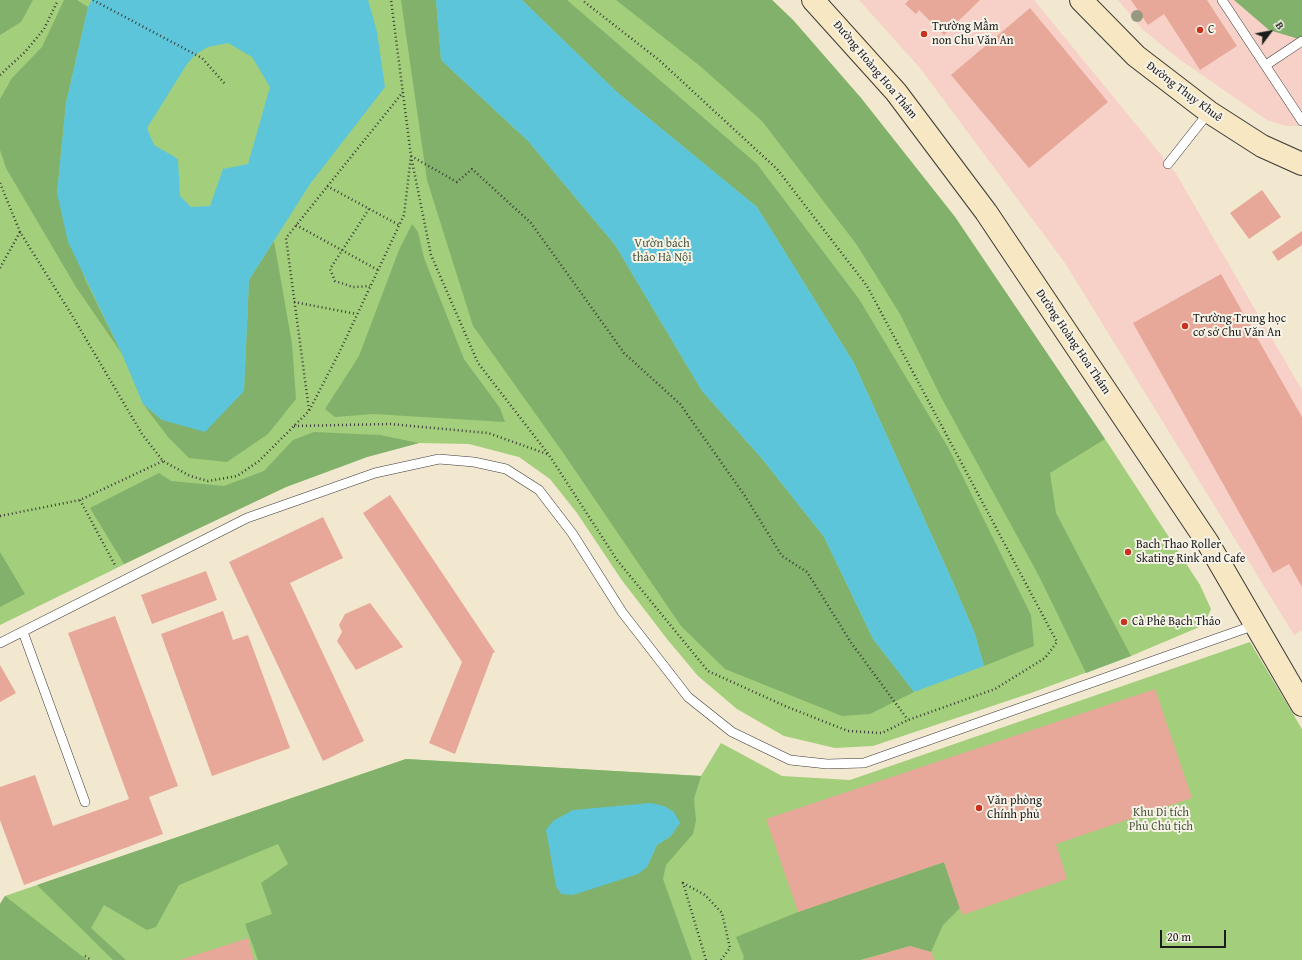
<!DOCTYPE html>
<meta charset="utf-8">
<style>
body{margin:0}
#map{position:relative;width:1302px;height:960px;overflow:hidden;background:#f2e7cf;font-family:"Gentium Book Plus",serif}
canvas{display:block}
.north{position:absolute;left:1250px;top:12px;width:40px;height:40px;-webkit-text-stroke:3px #f7f3e8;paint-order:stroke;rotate:58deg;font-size:11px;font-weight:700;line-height:16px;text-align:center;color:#1c1c1c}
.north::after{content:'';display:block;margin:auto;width:14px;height:18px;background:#1c1c1c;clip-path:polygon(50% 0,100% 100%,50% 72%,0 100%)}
.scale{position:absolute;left:1160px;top:930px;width:66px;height:18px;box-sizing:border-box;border:2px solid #1c1c1c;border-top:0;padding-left:5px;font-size:12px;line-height:14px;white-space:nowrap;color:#1c1c1c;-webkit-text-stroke:3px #f7f3e8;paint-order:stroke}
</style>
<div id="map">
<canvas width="1302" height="960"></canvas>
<div class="north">B</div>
<div class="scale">20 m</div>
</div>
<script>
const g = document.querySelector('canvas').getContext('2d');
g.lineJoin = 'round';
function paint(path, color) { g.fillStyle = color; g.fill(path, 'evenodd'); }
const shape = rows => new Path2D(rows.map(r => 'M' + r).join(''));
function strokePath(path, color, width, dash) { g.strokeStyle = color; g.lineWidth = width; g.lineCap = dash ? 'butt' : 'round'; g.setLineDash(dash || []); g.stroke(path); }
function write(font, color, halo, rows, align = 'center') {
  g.font = font + ' "Gentium Book Plus",serif'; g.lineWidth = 4; g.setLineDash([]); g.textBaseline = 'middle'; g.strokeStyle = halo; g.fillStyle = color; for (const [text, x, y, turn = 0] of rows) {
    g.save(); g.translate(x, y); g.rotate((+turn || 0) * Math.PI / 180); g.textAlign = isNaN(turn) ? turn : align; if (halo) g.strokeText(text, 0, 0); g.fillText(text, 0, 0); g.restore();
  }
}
paint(shape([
 [859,0,1034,0,1175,172,1302,390,1302,630,1294,635,1065,263,920,68],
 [1118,0,1302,0,1302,126,1286,126,1267,120,1179,59,1142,29]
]), '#f7d1c8');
paint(shape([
 [0,0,772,0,793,20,861,98,955,217,1111,448,1200,585,1211,609,1204,625,1131,656,1031,693,873,746,835,748,784,736,737,709,698,676,667,639,621,579,577,513,550,479,519,457,469,444,419,443,367,457,286,487,215,520,0,625],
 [1250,642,1302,729,1302,960,0,960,0,904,5,896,406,759,701,776,721,743,782,776,850,780]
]), '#a3ce7b');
paint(shape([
 [0,0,33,0,21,22,0,35],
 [64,0,77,0,88,7,66,103,57,193,85,279,122,354,76,287,6,168,0,150,0,99,12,78,42,47],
 [401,0,436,0,441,60,528,141,615,245,702,391,763,460,824,537,873,639,914,692,870,714,842,716,725,669,681,626,564,454,473,326,427,180],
 [522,0,567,0,757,164,859,299,949,449,1031,615,1034,646,984,666,975,634,952,580,854,363,757,207,618,93],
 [616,0,772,0,793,20,861,98,955,217,1105,439,1050,473,1056,513,1131,656,1086,673,1039,576,941,397,900,314,857,245,762,121,700,66],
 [1234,0,1302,0,1302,40,1269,30],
 [412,224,418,232,424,258,464,359,500,408,505,422,373,414,335,417,325,409,359,356,399,250],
 [274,241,292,344,296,399,268,434,227,462,189,458,168,437,143,404,162,420,244,391,249,280],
 [314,432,380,435,419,443,367,457,286,487,124,564,90,508,159,473,171,481,224,486,264,471,293,440],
 [0,552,25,594,0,607],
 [406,759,701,776,694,799,696,820,693,834,666,865,663,879,692,960,258,960,245,924,272,914,261,883,288,864,278,844,179,885,156,927,147,930,104,905,91,928,126,960,113,960,37,885],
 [664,806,671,836,657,845,647,867],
 [944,862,960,908,943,925,931,952,910,946,860,960,743,960,744,957,736,937,798,912],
 [5,896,87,960,0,960,0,904]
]), '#82b16b');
paint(shape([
 [92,0,368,0,377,32,385,87,310,184,249,280,244,391,205,432,162,420,143,404,122,354,68,242,57,193,66,103,88,7],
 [228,43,252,57,270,87,248,164,223,169,210,206,191,207,180,196,178,159,154,145,147,128,187,64,196,54,208,47],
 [436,0,522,0,618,93,757,207,854,363,952,580,975,634,984,666,914,692,873,639,824,537,763,460,702,391,615,245,528,141,441,60],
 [651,803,664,806,674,812,680,823,671,836,657,845,647,867,638,874,573,895,561,894,556,886,546,830,553,821,573,810]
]), '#5dc5d9');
paint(shape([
 [909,0,980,0,944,35,919,10,916,14,905,4],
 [1131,0,1207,0,1237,46,1200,70,1164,14,1148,25],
 [1030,8,1108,102,1029,168,951,75],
 [1262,190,1281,217,1249,239,1230,213],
 [1302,231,1302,245,1278,261,1272,252],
 [1221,274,1302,417,1302,587,1289,564,1273,573,1133,323],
 [390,495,495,652,493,653,455,754,429,743,462,662,363,513],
 [323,517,343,558,290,583,364,741,323,761,229,562],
 [206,571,217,600,152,624,141,595],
 [370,603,403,647,356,670,337,641,342,632,339,625,345,614],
 [223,611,233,640,248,635,290,748,212,776,161,634],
 [115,616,178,786,149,797,163,834,24,885,0,820,0,787,35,775,53,826,129,799,68,633],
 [0,665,16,693,0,702],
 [1155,689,1192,798,1056,844,1067,879,962,915,944,862,798,912,766,819],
 [248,938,254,960,180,960],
 [910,946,931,952,934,960,862,960]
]), '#e7a899');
const lane = shape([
 [1222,0,1302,121],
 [1266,65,1302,41],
 [1168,164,1209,112],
 [23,632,85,802],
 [0,643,247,518,375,473,439,459,474,462,506,469,539,490,572,533,622,612,688,697,732,732,790,760,827,764,864,763,1255,625]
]);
const secondary = shape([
 [813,0,896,92,986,212,1208,543,1302,705],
 [1081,0,1136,56,1209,112,1262,146,1302,164]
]);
strokePath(lane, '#3c3a37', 10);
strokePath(secondary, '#3c3a37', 24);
strokePath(shape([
 [93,0,202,58,226,85],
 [0,75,25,52,44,29,58,0],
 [411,156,431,255,478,363,549,455,617,560,708,671,785,706,848,731,882,733,908,720,995,689,1045,658,1057,642,867,286,777,169,659,60,582,0],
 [411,156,457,182,472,169,531,223,624,353,680,404,745,496,782,556,807,572,852,644,908,720],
 [0,183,20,232,70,312,142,434,163,461,190,476,208,481,237,476,259,461,309,411,339,353,404,215,411,156,391,0],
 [327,186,399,225],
 [369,209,330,269,335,281,353,287,370,286],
 [296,225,378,270],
 [0,268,20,232],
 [294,302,357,314],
 [309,410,286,238,403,92],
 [294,426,390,424,488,433,547,454],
 [80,500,116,567],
 [0,516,80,500,163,461],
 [85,956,91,960],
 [706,960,683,883,705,895,722,913,730,948,721,960]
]), '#3c3a37', 2.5, [1, 3]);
strokePath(lane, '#fff', 9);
strokePath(secondary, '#f7e8c3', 22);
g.fillStyle = '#96997f';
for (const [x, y] of [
 [1137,16]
]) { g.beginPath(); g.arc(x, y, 6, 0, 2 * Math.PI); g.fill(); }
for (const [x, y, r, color] of [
 [1200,30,4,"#c8321e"],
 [924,34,4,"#c8321e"],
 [1185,326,4,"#c8321e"],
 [1128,552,4,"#c8321e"],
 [1124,622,4,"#c8321e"],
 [979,808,4,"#c8321e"]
]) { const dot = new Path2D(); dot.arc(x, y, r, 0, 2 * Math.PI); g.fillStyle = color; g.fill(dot); strokePath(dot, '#f7f3e8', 1.5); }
write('12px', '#1c1c1c', '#f7f3e8', [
 ["Trường Mầm",932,27],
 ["non Chu Văn An",932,41],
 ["C",1208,30],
 ["Trường Trung học",1193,319],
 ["cơ sở Chu Văn An",1193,333],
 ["Bach Thao Roller",1136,545],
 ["Skating Rink and Cafe",1136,559],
 ["Cà Phê Bạch Thảo",1132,622],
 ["Văn phòng",987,801],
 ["Chính phủ",987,815]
], 'left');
write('12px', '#1c1c1c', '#f7f3e8', [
 ["Đường Hoàng Hoa Thám",875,70,50],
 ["Đường Thụy Khuê",1184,92,37],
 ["Đường Hoàng Hoa Thám",1073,342,56]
]);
write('12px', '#4b5a3d', '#f7f3e8', [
 ["Vườn bách",662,244],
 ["thảo Hà Nội",662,258],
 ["Khu Di tích",1161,813],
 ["Phủ Chủ tịch",1161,827]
]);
</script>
